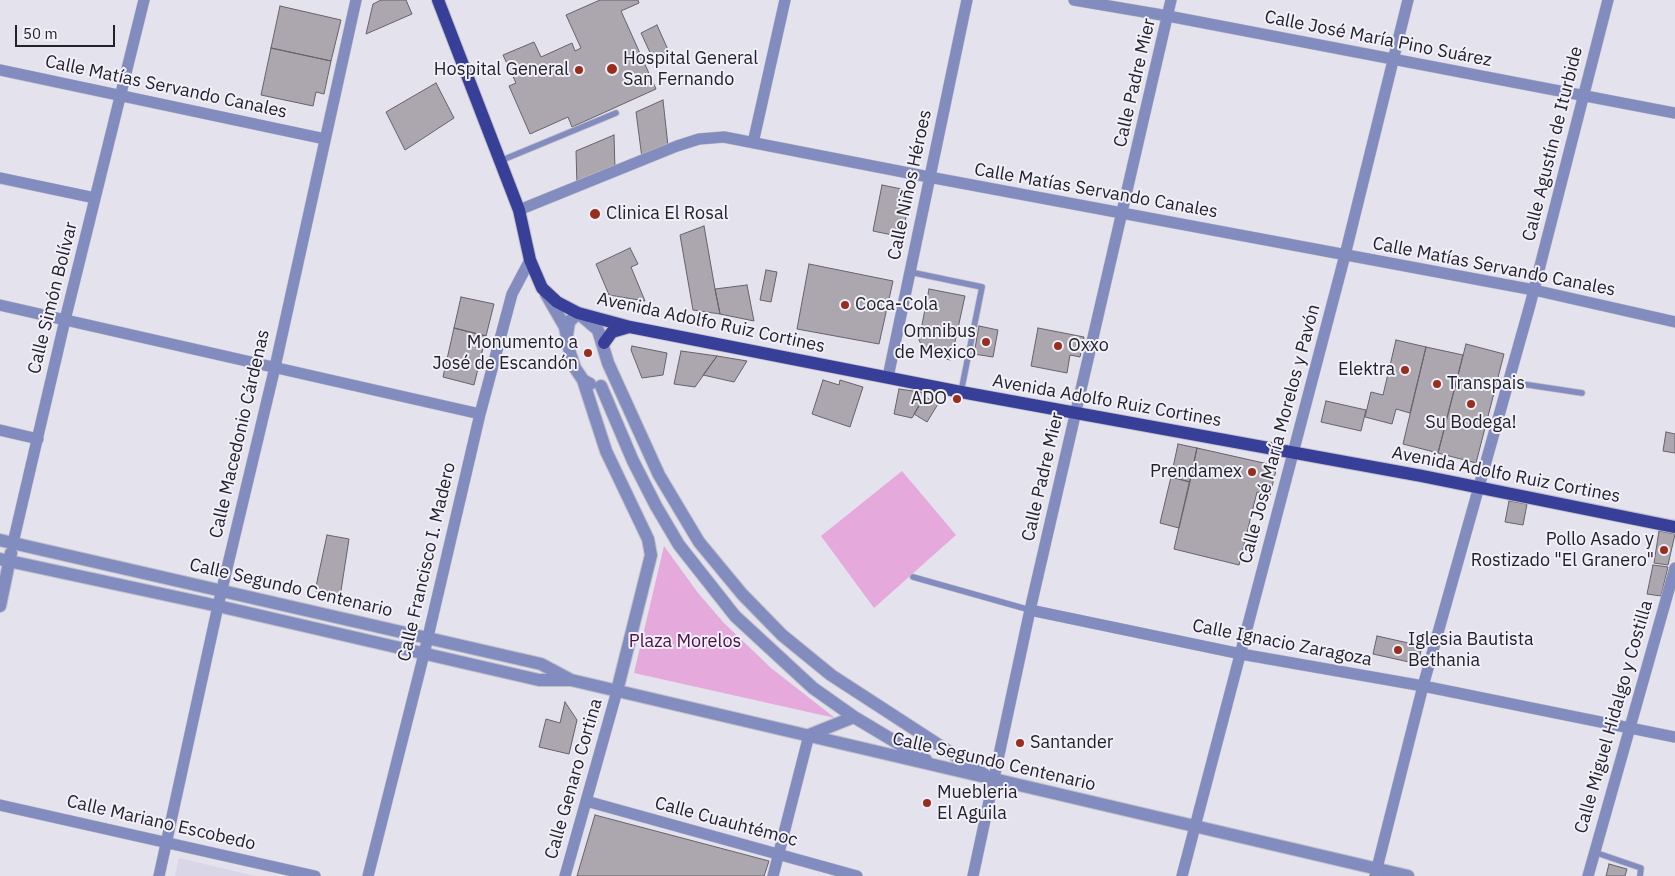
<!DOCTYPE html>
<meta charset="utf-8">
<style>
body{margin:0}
#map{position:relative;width:1675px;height:876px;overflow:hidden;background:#e4e2ec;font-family:"IBM Plex Sans",sans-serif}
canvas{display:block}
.scale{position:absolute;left:15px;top:25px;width:100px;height:22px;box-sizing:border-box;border:2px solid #232226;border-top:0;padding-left:6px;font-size:15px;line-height:18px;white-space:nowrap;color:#232226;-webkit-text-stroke:4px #f1eff9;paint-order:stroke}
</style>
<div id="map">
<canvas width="1675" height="876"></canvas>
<div class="scale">50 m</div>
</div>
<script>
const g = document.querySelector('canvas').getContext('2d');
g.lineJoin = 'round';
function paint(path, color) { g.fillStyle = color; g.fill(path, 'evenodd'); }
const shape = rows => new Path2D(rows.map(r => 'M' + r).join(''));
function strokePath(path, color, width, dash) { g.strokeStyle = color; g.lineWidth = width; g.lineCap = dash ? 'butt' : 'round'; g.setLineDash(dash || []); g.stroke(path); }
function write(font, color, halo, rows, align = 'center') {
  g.font = font + ' "IBM Plex Sans",sans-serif'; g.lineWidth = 4; g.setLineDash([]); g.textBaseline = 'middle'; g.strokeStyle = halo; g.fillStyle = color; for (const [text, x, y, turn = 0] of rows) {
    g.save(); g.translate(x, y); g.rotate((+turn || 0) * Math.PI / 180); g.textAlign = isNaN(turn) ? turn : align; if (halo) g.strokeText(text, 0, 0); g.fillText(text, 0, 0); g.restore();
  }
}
paint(shape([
 [179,858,255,876,175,876]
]), '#d9d6e7');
paint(shape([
 [902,471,956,535,874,608,821,536],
 [664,546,698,593,724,623,771,668,835,718,634,673]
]), '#e6a9db');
const building = shape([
 [381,0,406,0,412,14,366,34,373,4,381,0],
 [600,0,638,0,639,3,621,11,656,89,572,127,568,117,530,134,509,86,516,83,503,55,534,42,541,57,572,43,575,51,581,48,566,15,600,0],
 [280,6,341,20,331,61,271,48,280,6],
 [657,25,669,52,653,59,641,33,657,25],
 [271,48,331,61,324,94,316,92,313,106,261,95,271,48],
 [436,83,454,118,405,150,386,112,436,83],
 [663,100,668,146,642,158,636,112,663,100],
 [614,135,615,170,577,186,576,151,614,135],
 [882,185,911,191,902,237,873,231,882,185],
 [704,226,715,289,720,314,693,310,680,235,704,226],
 [630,248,638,264,631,267,645,301,609,295,596,264,630,248],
 [809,264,893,281,879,344,797,329,809,264],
 [766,270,777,272,771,302,760,300,766,270],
 [747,285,754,321,720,314,715,289,747,285],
 [929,289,965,296,951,360,926,355,919,340,929,289],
 [461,297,494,304,486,336,454,328,461,297],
 [979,326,998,330,993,357,974,354,979,326],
 [454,328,486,336,474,385,443,377,454,328],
 [1038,328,1084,337,1080,357,1070,355,1067,373,1031,366,1038,328],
 [1396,340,1426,347,1410,413,1396,409,1392,424,1365,417,1371,392,1383,395,1396,340],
 [1466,344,1504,354,1476,463,1438,453,1466,344],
 [632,346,667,353,663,375,642,378,631,350,632,346],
 [1426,347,1463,355,1438,453,1403,444,1426,347],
 [681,351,717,356,695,387,674,384,681,351],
 [717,356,747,361,734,382,703,375,717,356],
 [823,380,839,385,840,380,863,387,850,427,812,414,823,380],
 [899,389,927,393,912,418,894,414,899,389],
 [924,396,938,404,927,422,914,414,924,396],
 [1326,401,1366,410,1361,431,1321,422,1326,401],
 [1666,432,1675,434,1675,453,1663,451,1666,432],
 [1178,444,1197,448,1190,482,1171,477,1178,444],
 [1197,448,1277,466,1270,495,1257,492,1239,565,1174,549,1197,448],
 [1171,477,1190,482,1179,528,1160,523,1171,477],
 [1509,501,1527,504,1523,525,1505,522,1509,501],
 [1659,531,1675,534,1668,565,1654,563,1659,531],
 [327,535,349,539,340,597,315,591,327,535],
 [1653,565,1668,567,1661,596,1647,594,1653,565],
 [1377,636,1422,646,1418,664,1373,654,1377,636],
 [565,702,577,720,569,754,539,747,546,719,560,723,565,702],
 [595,815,769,861,764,876,577,876,595,815],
 [1609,864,1627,869,1625,876,1606,876,1609,864]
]);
paint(building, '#aca7af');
strokePath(building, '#676269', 1);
const service = shape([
 [500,161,616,113],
 [910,272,982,287,961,392],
 [1509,382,1582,393],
 [913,577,1030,610],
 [1594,852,1641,868,1640,876]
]);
const minor = shape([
 [1074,0,1168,16,1675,113],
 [0,70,325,139],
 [753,143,785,0],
 [0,178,95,198],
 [519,210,677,146,699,139,724,137,929,177,1534,290,1675,322],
 [0,305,480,414],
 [888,377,967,0],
 [0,430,38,439],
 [13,543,65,320,144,0],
 [1030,610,1241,654,1423,686,1675,737],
 [586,801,857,876],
 [0,805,315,876],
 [159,876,218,606,275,367,356,0],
 [368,876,424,654,480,414,512,294,530,260],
 [565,876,617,691],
 [773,876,809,735],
 [973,876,1030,610,1171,0],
 [1182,876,1345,255,1408,0],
 [1375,876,1423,686,1530,305,1608,0],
 [1588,876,1675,568]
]);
const tertiary = shape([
 [546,294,565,327,570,353,575,368,583,380,590,384],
 [567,335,569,322,578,313,598,330,608,363,659,475,699,542,742,594,782,635,831,675,985,775],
 [583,380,606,451,648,539,651,555,617,691],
 [601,386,633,461,656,506,679,545,735,616,813,688,854,717,926,760],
 [0,540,541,664,571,680,1408,876],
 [0,559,218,606,539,680,569,680],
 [0,606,11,553],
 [809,735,854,717]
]);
const primary = shape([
 [438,0,519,210,530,260,542,288,557,302,578,313,630,327,961,392,1422,476,1675,527],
 [604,343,612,332,629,327]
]);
strokePath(service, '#c1bfc8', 7);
strokePath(minor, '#c1bfc8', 12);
strokePath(tertiary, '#c1bfc8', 14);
strokePath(primary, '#c1bfc8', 14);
strokePath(service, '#828cbf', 5.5);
strokePath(minor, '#828cbf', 11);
strokePath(tertiary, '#828cbf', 12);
strokePath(primary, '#383f98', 12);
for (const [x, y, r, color] of [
 [612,69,6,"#982e1d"],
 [579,70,5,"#982e1d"],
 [595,214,6,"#982e1d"],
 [845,305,5,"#982e1d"],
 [986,342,5,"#982e1d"],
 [1058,346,5,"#982e1d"],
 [588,353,5,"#982e1d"],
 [1405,370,5,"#982e1d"],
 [1437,384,5,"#982e1d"],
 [957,399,5,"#982e1d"],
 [1471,404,5,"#982e1d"],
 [1252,472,5,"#982e1d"],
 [1664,550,5,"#982e1d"],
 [1398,650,5,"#982e1d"],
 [1020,743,5,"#982e1d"],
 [927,803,5,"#982e1d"]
]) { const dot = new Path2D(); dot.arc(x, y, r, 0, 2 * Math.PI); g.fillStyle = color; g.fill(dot); strokePath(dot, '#f1eff9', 2); }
write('18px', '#232226', '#f1eff9', [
 ["Calle José María Pino Suárez",1378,39,11],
 ["Calle Padre Mier",1135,83,-77],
 ["Calle Matías Servando Canales",166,87,12],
 ["Calle Agustín de Iturbide",1553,144,-76],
 ["Calle Niños Héroes",910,185,-78],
 ["Calle Matías Servando Canales",1096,191,10],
 ["Calle Matías Servando Canales",1494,267,11],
 ["Calle Simón Bolívar",53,298,-76],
 ["Avenida Adolfo Ruiz Cortines",711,323,12],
 ["Avenida Adolfo Ruiz Cortines",1107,401,10],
 ["Calle Macedonio Cárdenas",240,434,-77],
 ["Calle José María Morelos y Pavón",1280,434,-75],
 ["Avenida Adolfo Ruiz Cortines",1506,475,11],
 ["Calle Padre Mier",1043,477,-77],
 ["Calle Francisco I. Madero",427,562,-77],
 ["Calle Segundo Centenario",291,588,13],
 ["Calle Ignacio Zaragoza",1282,643,11],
 ["Calle Miguel Hidalgo y Costilla",1614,717,-74],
 ["Calle Segundo Centenario",994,762,13],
 ["Calle Genaro Cortina",574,779,-74],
 ["Calle Cuauhtémoc",726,822,15],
 ["Calle Mariano Escobedo",161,823,13]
]);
write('18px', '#232226', '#f1eff9', [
 ["Hospital General",623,59],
 ["San Fernando",623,80],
 ["Hospital General",569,70,"right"],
 ["Clinica El Rosal",606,214],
 ["Coca-Cola",855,305],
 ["Omnibus",976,332,"right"],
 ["de Mexico",976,353,"right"],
 ["Monumento a",578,343,"right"],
 ["José de Escandón",578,364,"right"],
 ["Oxxo",1068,346],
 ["Elektra",1395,370,"right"],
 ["Transpais",1447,384],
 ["ADO",947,399,"right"],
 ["Su Bodega!",1471,423,"center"],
 ["Prendamex",1242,472,"right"],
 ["Pollo Asado y",1654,540,"right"],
 ["Rostizado \"El Granero\"",1654,561,"right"],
 ["Iglesia Bautista",1408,640],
 ["Bethania",1408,661],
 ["Santander",1030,743],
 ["Muebleria",937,793],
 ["El Aguila",937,814]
], 'left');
write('18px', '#4c1045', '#f1eff9', [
 ["Plaza Morelos",685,642]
]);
</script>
